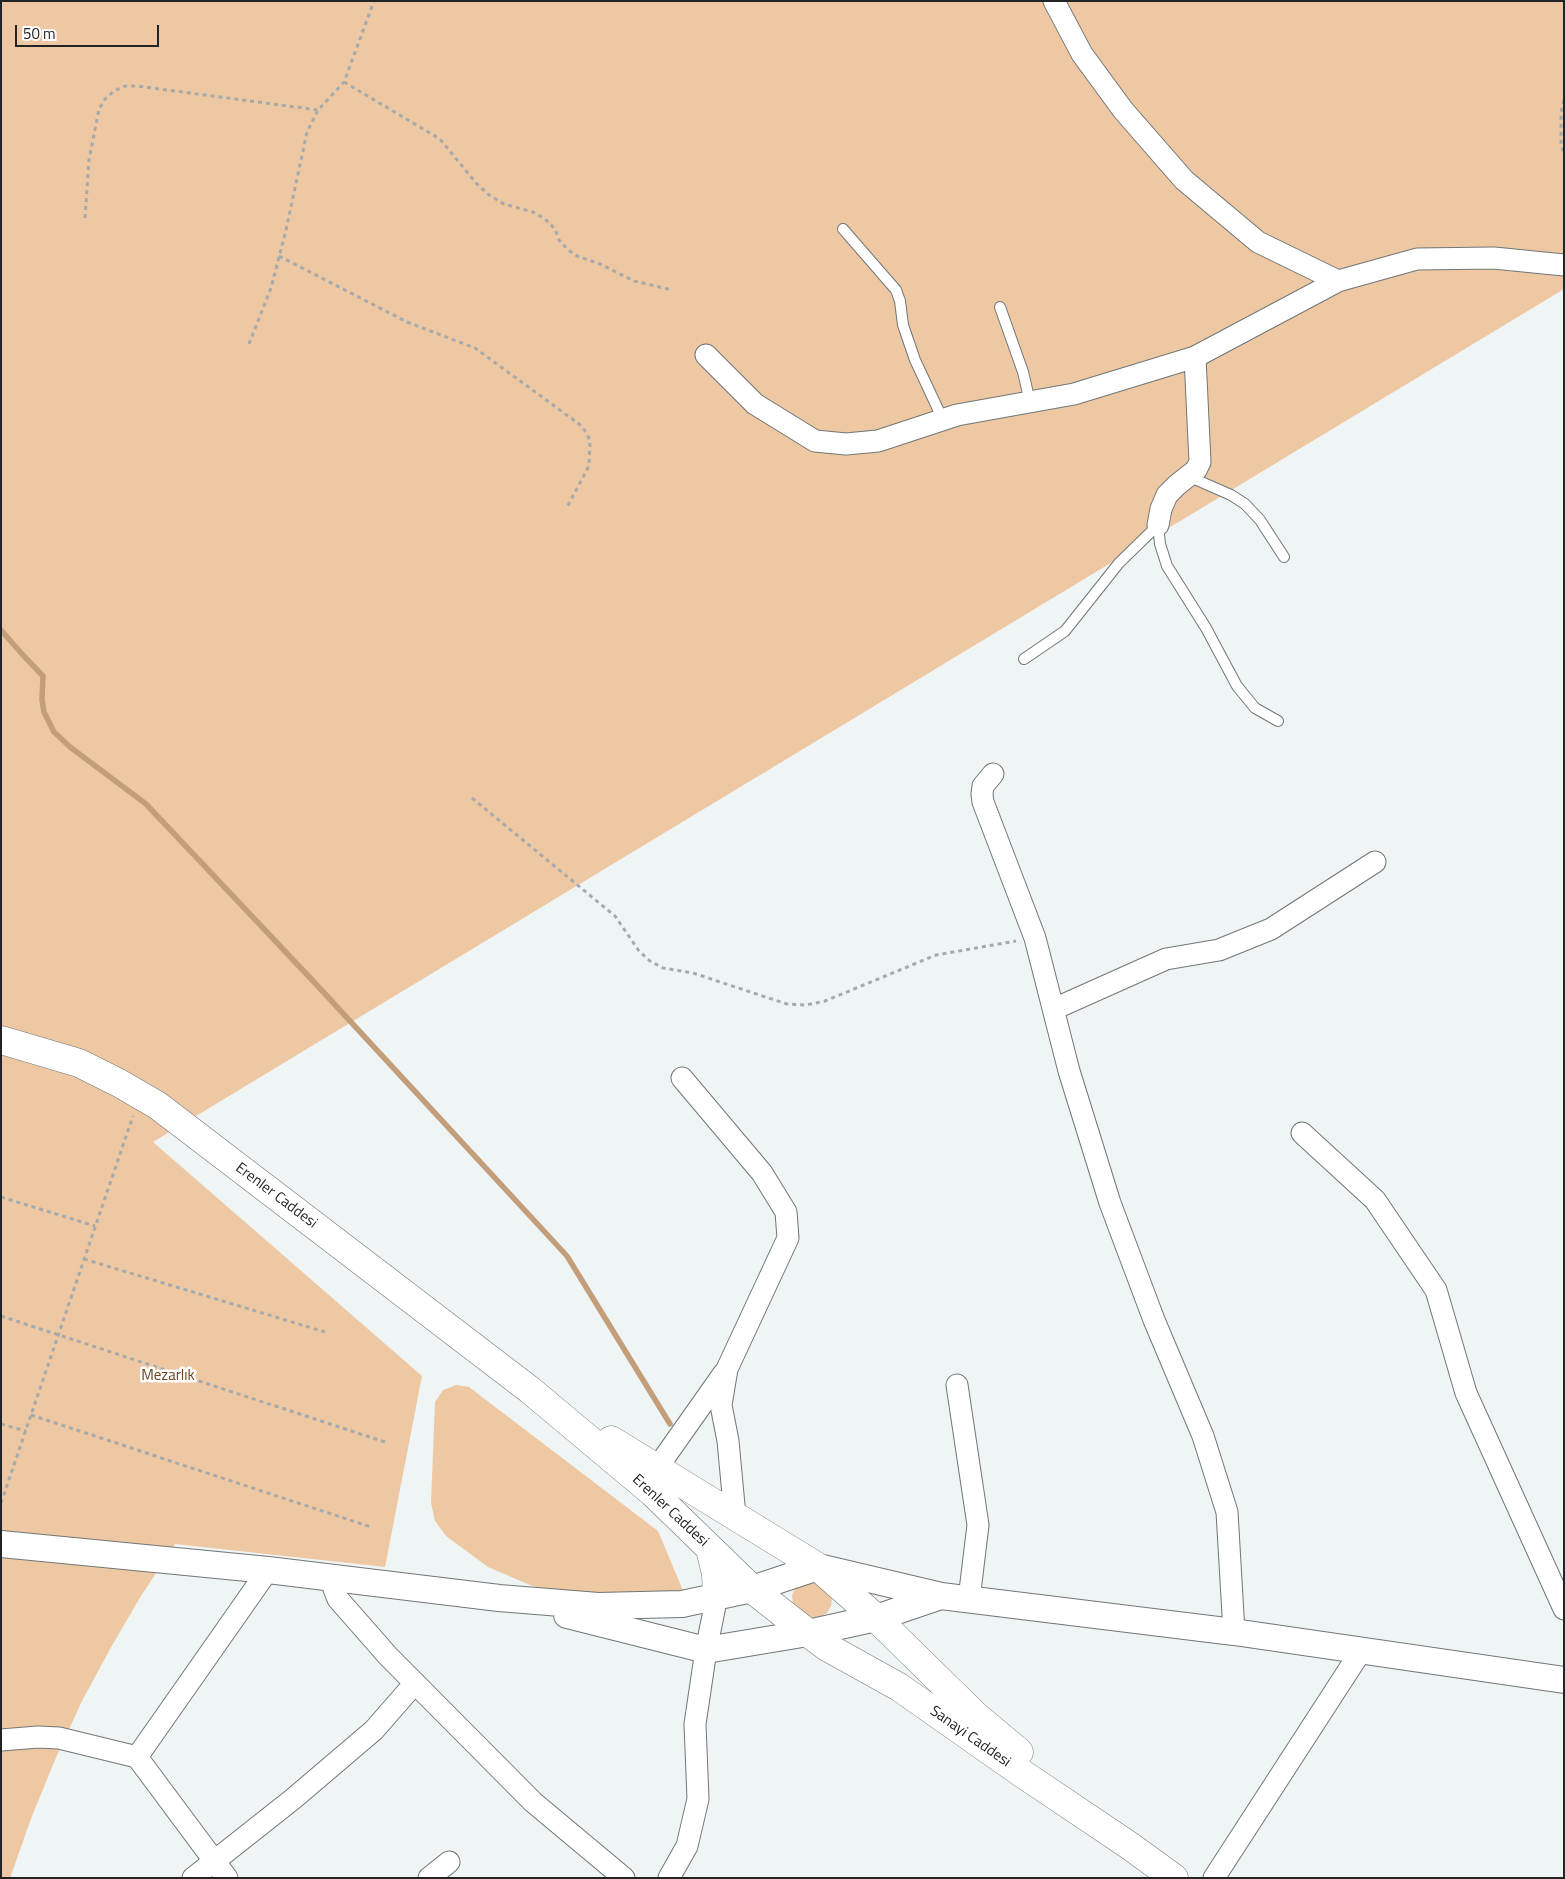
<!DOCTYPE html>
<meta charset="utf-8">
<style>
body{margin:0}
#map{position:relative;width:1565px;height:1879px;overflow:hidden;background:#eff4f5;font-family:"Titillium Web",sans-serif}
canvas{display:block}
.frame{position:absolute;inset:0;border:2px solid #212324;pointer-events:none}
.scale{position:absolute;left:15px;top:25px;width:144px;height:22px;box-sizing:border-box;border:2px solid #212324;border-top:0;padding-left:6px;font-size:15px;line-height:18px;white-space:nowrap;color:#212324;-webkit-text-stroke:4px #fff;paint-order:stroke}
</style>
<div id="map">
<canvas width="1565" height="1879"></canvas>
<div class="frame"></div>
<div class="scale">50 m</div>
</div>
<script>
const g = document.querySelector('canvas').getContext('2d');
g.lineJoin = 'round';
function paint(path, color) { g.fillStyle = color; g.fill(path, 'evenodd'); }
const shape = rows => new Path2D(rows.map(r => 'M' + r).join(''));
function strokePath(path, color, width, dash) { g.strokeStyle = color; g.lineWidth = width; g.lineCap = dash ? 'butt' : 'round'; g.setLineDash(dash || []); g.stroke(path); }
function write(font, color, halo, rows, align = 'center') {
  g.font = font + ' "Titillium Web",sans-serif'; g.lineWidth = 5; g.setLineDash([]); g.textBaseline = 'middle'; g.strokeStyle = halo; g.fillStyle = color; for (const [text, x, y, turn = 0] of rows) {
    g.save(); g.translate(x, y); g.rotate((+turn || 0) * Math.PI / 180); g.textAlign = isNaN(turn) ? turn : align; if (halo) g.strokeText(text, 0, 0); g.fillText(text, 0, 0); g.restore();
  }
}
paint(shape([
 [1,1,1564,1,1564,289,153,1142,422,1376,385,1567,175,1544,141,1596,110,1649,81,1703,55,1760,32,1816,10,1878,1,1878],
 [456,1385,469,1387,658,1531,684,1593,649,1597,554,1592,530,1585,488,1567,446,1536,435,1521,431,1503,435,1402,443,1390],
 [813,1579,832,1597,831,1606,827,1613,819,1617,811,1619,793,1604,792,1595,795,1588]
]), '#eec8a3');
strokePath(shape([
 [1,630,22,654,43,676,42,700,44,712,54,732,70,747,146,804,314,982,567,1256,670,1424]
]), '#c29e7a', 5.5);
const service = shape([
 [843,229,896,290,900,301,903,325,915,360,943,420],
 [1000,307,1023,372,1030,402],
 [1190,477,1231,495,1245,504,1260,520,1284,557],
 [1158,525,1160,544,1167,566,1206,628,1237,686,1255,708,1278,721],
 [1024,659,1065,631,1119,563,1158,525]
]);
const minor = shape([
 [1054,1,1082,54,1123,110,1184,180,1258,242,1338,281],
 [706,355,755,404,815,441,846,444,878,441,957,415,1074,394,1195,357,1338,281,1417,259,1494,258,1564,265],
 [1158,525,1161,509,1167,495,1177,485,1196,470,1200,462,1195,357],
 [993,774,983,786,982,794,983,802,1035,938,1069,1071,1110,1203,1154,1320,1203,1436,1227,1512,1234,1632],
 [1054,1009,1166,959,1219,950,1271,929,1375,862],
 [682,1078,762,1173,786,1212,788,1238,727,1369,721,1405,728,1441,735,1516],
 [1302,1133,1375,1200,1436,1290,1466,1393,1564,1609],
 [957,1385,978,1525,969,1599],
 [657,1468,724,1373],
 [332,1578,334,1589,338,1599,388,1656,533,1802,624,1878],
 [1,1740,38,1737,59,1738,137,1757],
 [193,1878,293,1799,374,1730,415,1683],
 [227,1878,137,1757,268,1570],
 [429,1878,449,1862],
 [669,1878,687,1846,698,1799,695,1724,706,1650,717,1596],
 [1214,1878,1361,1651]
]);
const tertiary = shape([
 [1,1544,268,1570,499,1598,598,1606,682,1604,752,1589,818,1567,941,1596,1234,1632,1564,1680],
 [567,1615,706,1650,808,1633,876,1618,941,1596]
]);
const secondary = shape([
 [1,1040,79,1063,119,1083,157,1105,530,1390,653,1493,752,1589,808,1633,827,1647,899,1687,1020,1772,1130,1846,1174,1878],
 [611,1440,818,1567,876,1618,975,1715,1019,1752],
 [710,1549,716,1574,717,1596]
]);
strokePath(service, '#717676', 12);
strokePath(minor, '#717676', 23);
strokePath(tertiary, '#717676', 28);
strokePath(secondary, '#717676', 29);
strokePath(shape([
 [344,82,440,139,476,183,489,195,504,204,533,212,545,219,555,229,559,240,567,249,577,256,600,264,634,281,672,290],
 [1564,100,1561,112,1561,144,1564,154],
 [85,218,89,160,99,109,105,99,114,91,125,86,137,86,318,110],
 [279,256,407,322,475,348,579,424,586,432,590,441,589,466,566,509],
 [249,344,271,288,286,230,307,132,318,110,344,82,374,1],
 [472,798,615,916,639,951,650,961,663,968,693,973,787,1004,806,1005,825,1001,936,955,1016,941],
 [1,1197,95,1226],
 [84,1259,325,1332],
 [1,1316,388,1443],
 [31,1415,371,1527],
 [1,1424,26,1431],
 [1,1503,133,1116]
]), '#a6aaab', 3, [4, 4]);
strokePath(service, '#fff', 10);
strokePath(minor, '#fff', 21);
strokePath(tertiary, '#fff', 26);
strokePath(secondary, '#fff', 28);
write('15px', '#212324', '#fff', [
 ["Erenler Caddesi",276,1196,37],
 ["Erenler Caddesi",670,1511,43],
 ["Sanayi Caddesi",970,1737,35]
]);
write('15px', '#684319', '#fff', [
 ["Mezarlık",168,1376]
]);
</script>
